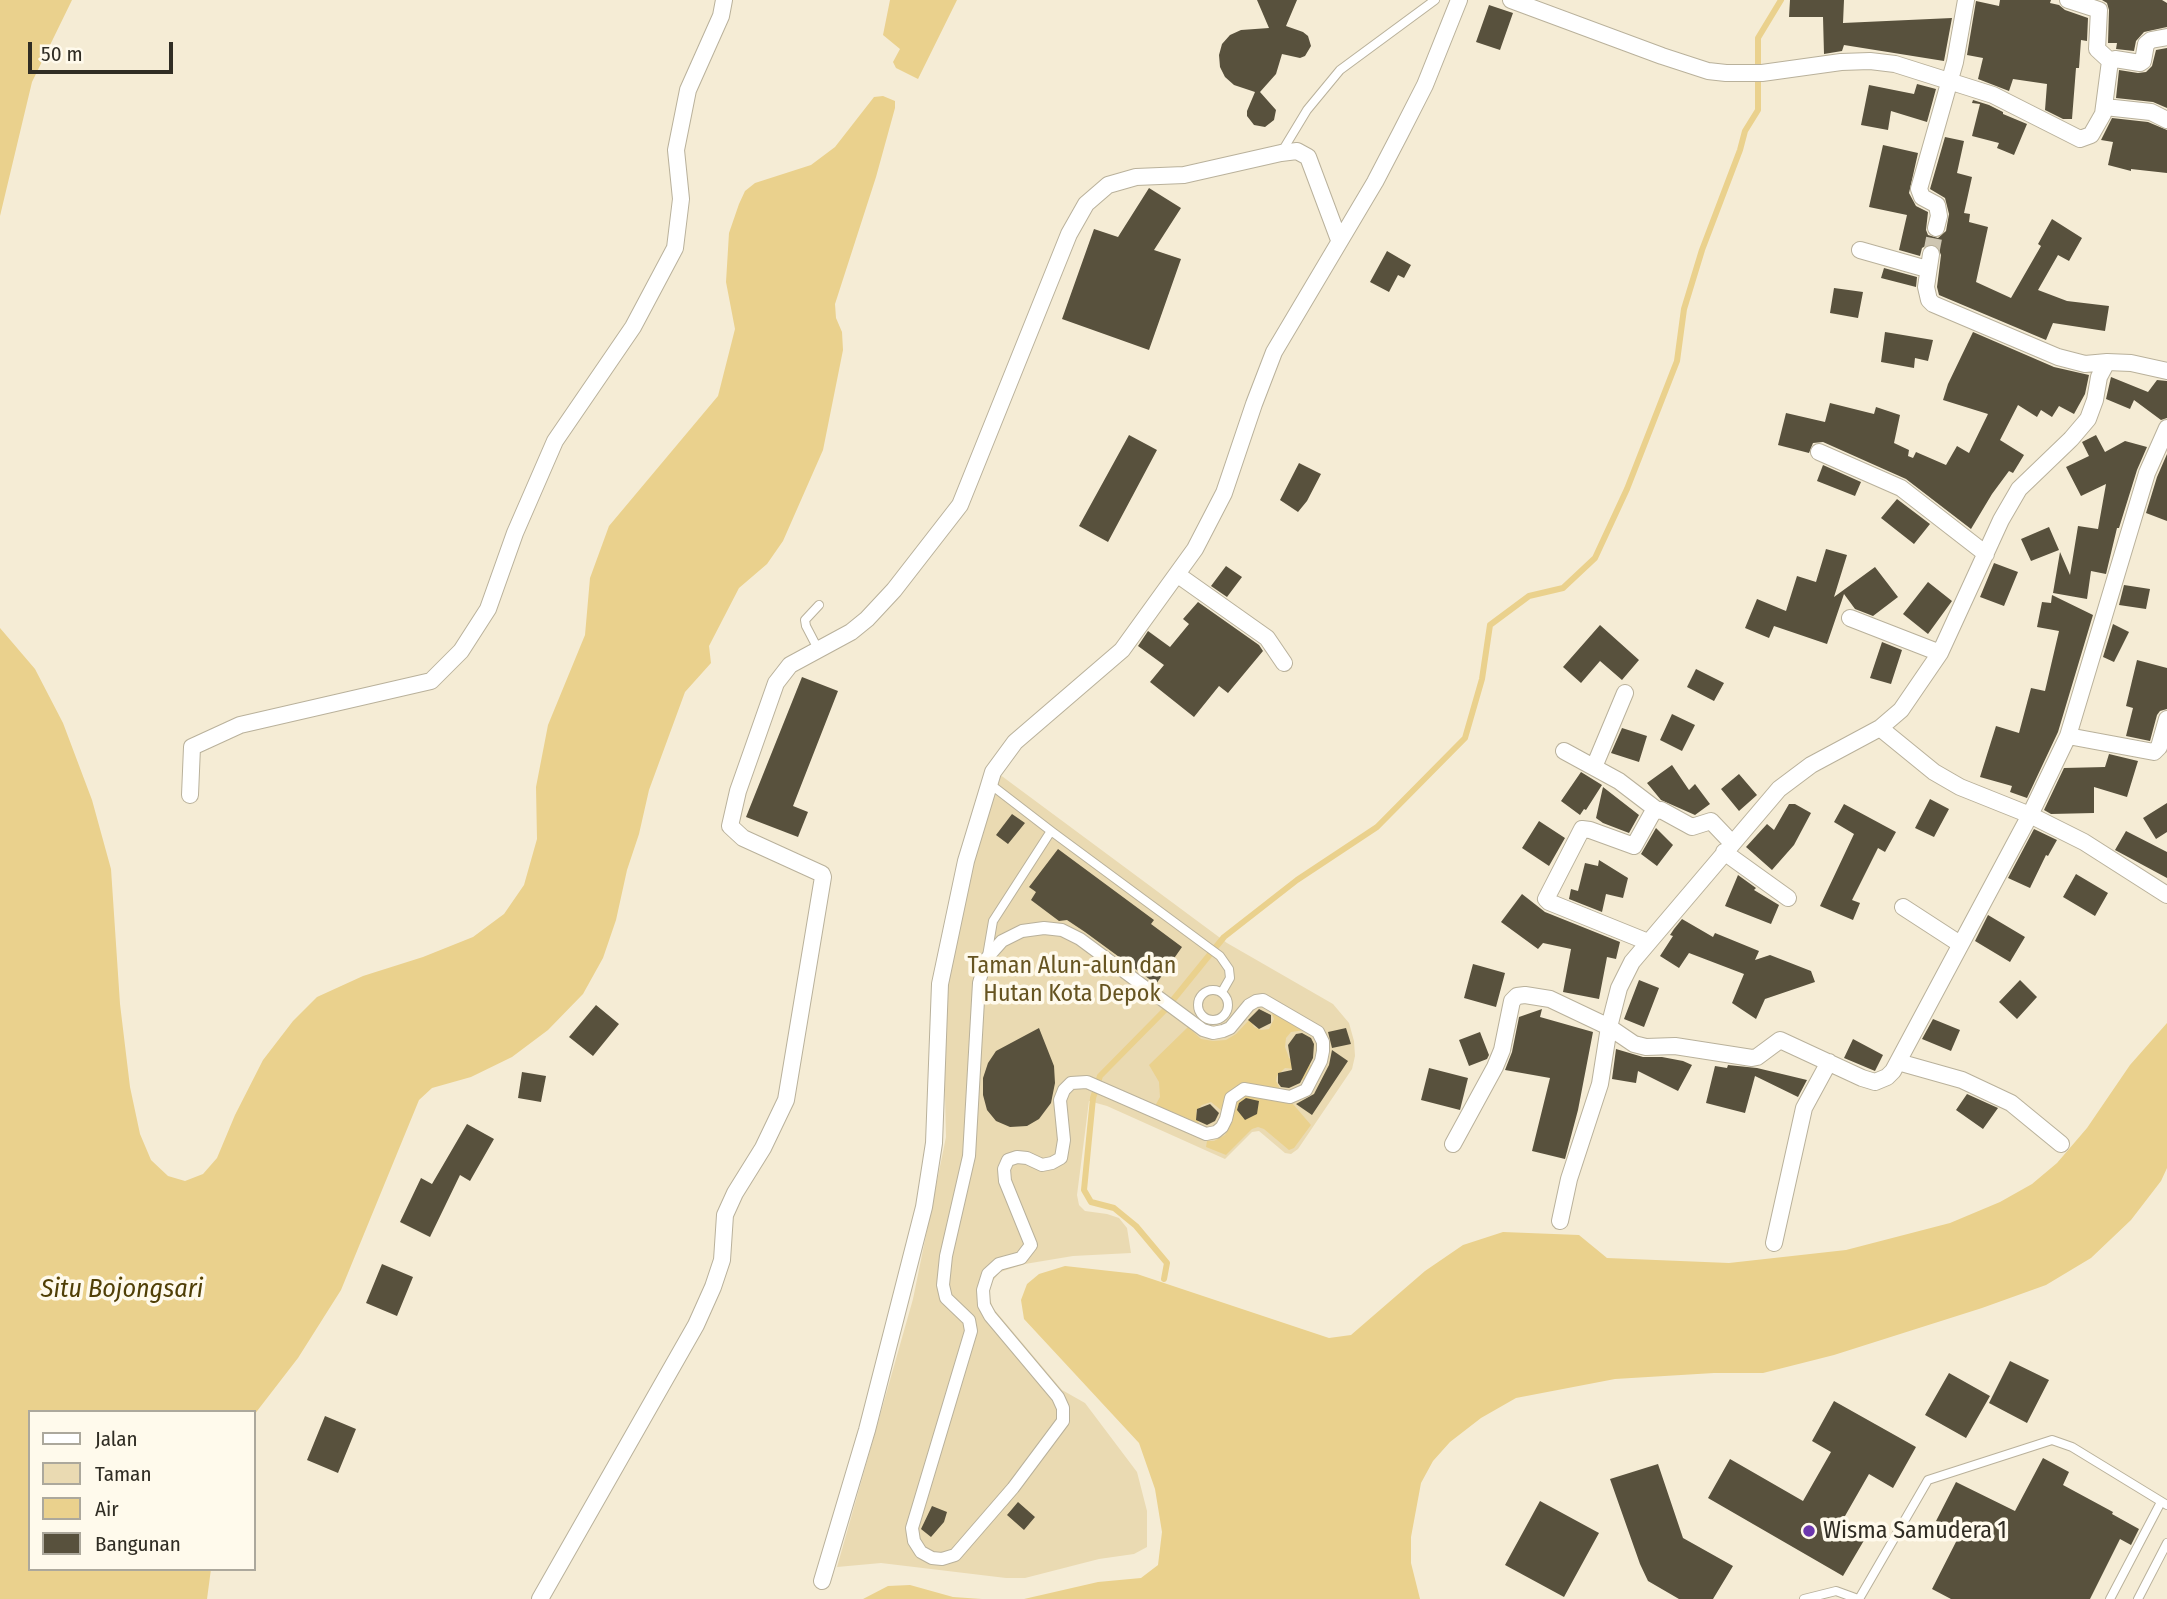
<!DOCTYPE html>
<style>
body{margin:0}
#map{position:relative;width:2167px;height:1599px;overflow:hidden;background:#f5ecd5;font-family:"Fira Sans Condensed",sans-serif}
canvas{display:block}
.legend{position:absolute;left:28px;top:1410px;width:228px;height:161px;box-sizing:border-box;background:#fffaec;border:2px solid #aca89c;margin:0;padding:9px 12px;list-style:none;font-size:21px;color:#302d24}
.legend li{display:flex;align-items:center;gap:14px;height:35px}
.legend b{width:35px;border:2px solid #aca89c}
.scale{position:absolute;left:28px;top:42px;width:145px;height:32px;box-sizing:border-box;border:4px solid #302d24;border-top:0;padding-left:9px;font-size:21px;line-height:24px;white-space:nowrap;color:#302d24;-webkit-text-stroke:5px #fffaec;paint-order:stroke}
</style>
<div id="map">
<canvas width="2167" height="1599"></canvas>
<ul class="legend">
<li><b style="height:9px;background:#fff"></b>Jalan</li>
<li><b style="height:19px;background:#eadab2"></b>Taman</li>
<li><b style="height:19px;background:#ead18d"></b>Air</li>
<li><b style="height:19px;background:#58513d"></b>Bangunan</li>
</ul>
<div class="scale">50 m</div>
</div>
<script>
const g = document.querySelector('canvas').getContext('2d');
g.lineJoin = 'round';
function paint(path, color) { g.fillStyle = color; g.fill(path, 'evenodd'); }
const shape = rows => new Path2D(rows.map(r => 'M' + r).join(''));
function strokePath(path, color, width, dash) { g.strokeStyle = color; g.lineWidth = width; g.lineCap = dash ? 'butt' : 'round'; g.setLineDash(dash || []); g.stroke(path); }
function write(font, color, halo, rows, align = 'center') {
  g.font = font + ' "Fira Sans Condensed",sans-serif'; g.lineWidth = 7; g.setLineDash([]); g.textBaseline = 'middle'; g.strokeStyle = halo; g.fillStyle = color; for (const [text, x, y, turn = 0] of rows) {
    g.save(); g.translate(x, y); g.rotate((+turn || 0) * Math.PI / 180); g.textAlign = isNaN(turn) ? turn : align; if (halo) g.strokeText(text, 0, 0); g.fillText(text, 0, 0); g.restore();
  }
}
paint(shape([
 [999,774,1227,943,1333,1004,1349,1023,1354,1041,1355,1056,1352,1069,1298,1149,1291,1154,1285,1153,1259,1131,1252,1132,1225,1159,1107,1106,1089,1101,1077,1195,1079,1205,1085,1211,1107,1214,1119,1218,1127,1228,1131,1253,1073,1256,1025,1264,1000,1272,991,1283,989,1296,993,1308,1062,1390,1085,1403,1137,1472,1147,1511,1147,1547,1134,1554,1099,1559,1025,1578,1006,1578,881,1563,837,1567,913,1299,946,1137,944,1054,948,983,964,887]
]), '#eadab2');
paint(shape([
 [0,0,72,0,32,82,0,216],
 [890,0,957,0,918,79,896,68,893,62,900,49,883,35],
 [883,96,895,101,895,108,876,177,835,304,836,318,842,332,843,350,823,450,783,541,767,564,739,588,709,646,711,663,685,692,649,790,639,834,627,870,616,920,603,958,583,994,548,1030,512,1057,471,1077,432,1088,419,1100,341,1290,298,1358,254,1415,254,1412,30,1412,30,1569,211,1569,207,1599,0,1599,0,628,35,669,63,723,92,800,111,869,120,1004,130,1087,140,1134,151,1160,168,1176,185,1181,203,1174,217,1158,235,1115,263,1060,293,1021,317,997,363,976,423,957,473,937,504,914,524,885,537,839,536,787,548,725,585,635,590,578,609,526,718,396,735,329,726,282,729,233,739,204,745,191,755,183,811,165,835,147,874,97],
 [1271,1011,1305,1030,1291,1032,1286,1038,1285,1047,1289,1058,1296,1064,1312,1065,1303,1081,1299,1072,1295,1069,1285,1068,1277,1076,1276,1081,1280,1089,1311,1125,1294,1148,1289,1150,1264,1129,1258,1127,1252,1129,1226,1155,1206,1147,1207,1141,1214,1141,1225,1135,1233,1120,1211,1102,1202,1105,1196,1111,1199,1124,1155,1106,1160,1097,1159,1082,1149,1065,1188,1027,1201,1039,1213,1041,1226,1040,1236,1034,1250,1019,1254,1027,1261,1030,1269,1029,1274,1019],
 [2167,1023,2167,1168,2161,1181,2131,1220,2091,1258,2046,1285,1982,1308,1834,1355,1763,1373,1714,1373,1615,1379,1516,1398,1481,1418,1450,1442,1433,1461,1421,1483,1411,1537,1411,1563,1420,1599,1024,1599,1098,1582,1141,1578,1158,1565,1162,1532,1155,1489,1139,1443,1024,1319,1021,1300,1027,1284,1039,1274,1065,1266,1137,1274,1329,1338,1351,1335,1425,1271,1463,1245,1503,1232,1579,1235,1607,1258,1729,1263,1846,1250,1950,1223,2000,1202,2032,1184,2057,1163,2087,1128,2130,1065],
 [910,1585,953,1597,982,1599,863,1599,888,1586]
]), '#ead18d');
strokePath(shape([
 [1164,1279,1167,1263,1136,1226,1114,1208,1091,1202,1084,1190,1093,1098,1100,1076,1164,1011,1224,937,1297,880,1377,827,1465,738,1482,679,1490,625,1529,596,1563,588,1595,558,1627,489,1677,361,1684,309,1702,250,1740,150,1745,131,1758,110,1758,38,1781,0]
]), '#ead18d', 6);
paint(shape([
 [1257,0,1297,0,1286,26,1303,32,1308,36,1311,46,1305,56,1300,58,1282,54,1276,74,1260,92,1276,110,1274,120,1265,127,1254,125,1247,116,1247,111,1255,92,1234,85,1225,77,1220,67,1219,55,1222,44,1230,35,1241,30,1269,28],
 [1790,0,1844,0,1843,23,1952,18,1944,61,1844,45,1842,51,1824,54,1823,17,1789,17],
 [2000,0,2051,0,2050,3,2059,5,2065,10,2088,18,2087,41,2081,40,2079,68,2076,68,2072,119,2063,119,2045,110,2047,84,2013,79,2009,91,1978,79,1983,58,1967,55,1976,1,1999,6],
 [2102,0,2162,0,2167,3,2167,27,2144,32,2136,41,2134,51,2116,49,2117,43,2108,43,2109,10,2107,3],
 [1489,5,1513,13,1500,50,1476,42],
 [2167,48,2167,108,2153,102,2116,98,2119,70,2138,73,2146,72,2152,66,2156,50],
 [1917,84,1936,89,1927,122,1891,111,1888,130,1861,125,1869,85,1914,94],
 [1973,100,1989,105,2003,112,2003,114,2027,124,2014,155,1997,148,1999,143,1972,136,1980,104,1972,103],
 [2112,118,2148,122,2167,130,2167,173,2131,169,2131,171,2108,165,2113,142,2101,140],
 [1945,137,1964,141,1957,173,1972,177,1964,213,1970,214,1969,222,1988,227,1976,282,2011,298,2041,246,2038,244,2052,219,2082,238,2069,261,2058,255,2038,290,2067,301,2109,306,2105,331,2053,323,2046,340,1939,295,1937,287,1941,255,1937,245,1927,245,1922,248,1920,256,1899,250,1907,215,1869,207,1883,145,1918,153,1909,193,1916,206,1928,212,1926,230,1928,235,1938,238,1946,231,1949,214,1945,198,1930,189],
 [1149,188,1181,208,1154,250,1181,259,1149,350,1062,319,1094,229,1118,237],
 [1387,251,1411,265,1404,278,1398,275,1389,292,1370,282],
 [1884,268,1917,277,1916,287,1881,278],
 [1834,288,1863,292,1858,318,1830,313],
 [1885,332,1933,340,1928,361,1915,358,1914,368,1881,362],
 [1973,332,2054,367,2089,375,2085,394,2074,414,2059,406,2052,417,2041,410,2037,417,2018,405,2000,440,2024,455,2013,473,2009,471,1992,494,1971,529,1906,479,1823,442,1813,443,1809,453,1778,445,1786,413,1825,422,1830,403,1874,414,1876,407,1900,415,1894,443,1909,450,1908,456,1913,458,1916,452,1946,465,1957,446,1969,453,1988,414,1943,400,1948,384],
 [2111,377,2148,392,2157,380,2167,381,2167,418,2161,420,2134,400,2130,409,2106,399],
 [1129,435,1157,450,1108,542,1079,526],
 [2096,435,2105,452,2125,441,2147,447,2137,470,2119,528,2117,528,2106,574,2091,571,2087,599,2053,593,2060,552,2070,575,2078,526,2098,529,2106,484,2081,496,2066,467,2089,456,2082,442],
 [2167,454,2167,521,2146,513,2157,477],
 [1299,463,1321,474,1307,501,1298,512,1280,500],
 [1823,465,1861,482,1855,496,1817,481],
 [1897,499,1930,524,1914,544,1881,518],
 [2049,527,2059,550,2031,561,2021,539],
 [1826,549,1847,555,1834,597,1875,567,1898,597,1873,616,1855,609,1844,594,1827,644,1774,626,1769,638,1745,628,1757,599,1786,611,1797,576,1816,582],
 [1994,563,2018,572,2004,606,1980,597],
 [1226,566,1242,577,1227,597,1211,586],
 [1928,582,1952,601,1928,634,1903,614],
 [2124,585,2150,589,2146,609,2119,605],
 [2052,595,2093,615,2058,732,2027,798,2010,792,2012,786,1980,777,1996,726,2019,733,2031,688,2045,691,2059,631,2037,627,2042,602,2051,603],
 [1198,602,1259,645,1263,651,1228,693,1219,686,1194,717,1150,682,1164,665,1138,646,1148,631,1170,647,1189,624,1183,619],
 [2113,624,2129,632,2114,662,2103,657],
 [1600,625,1639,660,1622,680,1600,661,1581,683,1563,667],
 [1882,642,1902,650,1891,684,1870,678],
 [2137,660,2167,668,2167,709,2160,711,2157,715,2150,741,2126,736,2133,708,2126,706],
 [1696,669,1724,683,1714,701,1687,687],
 [802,677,838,691,793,806,808,812,798,837,746,817],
 [1672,714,1695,725,1682,751,1660,740],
 [1622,728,1647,736,1639,762,1611,753],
 [2109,754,2138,761,2127,797,2094,787,2094,813,2051,814,2044,810,2064,768,2105,767],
 [1672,765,1689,790,1695,784,1710,804,1695,815,1661,800,1647,783],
 [1581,772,1602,785,1586,810,1584,809,1580,815,1561,801],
 [1739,774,1757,795,1739,811,1721,789],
 [1603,787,1639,815,1629,833,1603,823,1596,818],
 [1930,799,1949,809,1934,837,1915,828],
 [2167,803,2167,832,2156,839,2143,818],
 [1789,804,1795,804,1811,813,1794,845,1772,870,1746,847,1767,824,1774,830],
 [1844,804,1896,832,1885,852,1878,848,1852,900,1860,903,1853,920,1820,906,1854,834,1834,822],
 [1012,814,1025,823,1008,844,996,835],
 [1539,821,1565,838,1549,866,1522,848],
 [1656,828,1673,845,1657,866,1641,854],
 [2034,829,2057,840,2048,856,2046,855,2030,888,2008,878],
 [2126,831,2167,852,2167,878,2115,850],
 [1058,849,1154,920,1151,924,1182,947,1156,984,1085,932,1067,920,1059,921,1031,900,1036,892,1029,887],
 [1599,860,1628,878,1623,898,1606,894,1602,912,1569,899,1571,889,1578,891,1585,863,1598,866],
 [2076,874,2108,893,2095,916,2063,897],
 [1738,875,1756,888,1754,890,1779,905,1771,924,1725,906],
 [1522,894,1545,912,1620,942,1616,959,1607,957,1599,999,1563,992,1571,949,1543,943,1538,949,1501,922],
 [1988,915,2025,937,2010,962,1975,941],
 [1682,919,1713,937,1715,933,1759,951,1755,960,1770,955,1811,971,1815,982,1765,999,1756,1019,1732,1003,1744,974,1689,953,1679,968,1660,956,1673,936,1670,935,1674,929],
 [1473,964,1505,973,1496,1007,1464,998],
 [1639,980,1659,988,1644,1027,1624,1019],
 [2020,980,2037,997,2017,1019,1999,1002],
 [596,1005,619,1024,593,1056,569,1037],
 [1259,1009,1271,1015,1271,1023,1259,1029,1248,1020],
 [1542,1009,1540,1017,1593,1032,1578,1110,1565,1159,1532,1151,1550,1078,1505,1070,1512,1052,1519,1017],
 [1933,1019,1960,1030,1951,1051,1922,1039],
 [1039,1028,1054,1066,1055,1083,1051,1103,1039,1119,1027,1126,1010,1127,996,1121,987,1110,983,1095,983,1078,988,1063,996,1051],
 [1346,1028,1351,1044,1332,1048,1328,1032],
 [1480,1032,1489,1055,1487,1059,1469,1066,1459,1040],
 [1302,1033,1311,1038,1314,1044,1313,1058,1300,1083,1289,1088,1281,1087,1278,1083,1278,1073,1292,1070,1288,1045,1296,1034],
 [1853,1039,1883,1055,1875,1071,1844,1058],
 [1616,1049,1643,1057,1662,1057,1683,1061,1692,1065,1678,1091,1638,1071,1636,1083,1612,1079],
 [1332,1050,1348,1061,1312,1115,1296,1104,1314,1094,1329,1065],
 [1728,1065,1757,1068,1807,1080,1798,1097,1755,1076,1745,1113,1706,1103,1715,1066,1727,1068],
 [1429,1068,1468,1078,1460,1110,1421,1100],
 [522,1072,546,1076,541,1102,518,1098],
 [1967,1094,1998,1108,1983,1129,1956,1110],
 [1246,1098,1259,1101,1257,1114,1245,1120,1237,1110,1239,1103],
 [1210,1104,1219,1113,1215,1121,1207,1125,1196,1120,1197,1109],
 [467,1124,494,1139,470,1181,460,1175,430,1237,400,1222,421,1178,432,1184],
 [382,1264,413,1277,397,1316,366,1303],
 [2010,1361,2049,1380,2027,1423,1989,1403],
 [1949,1373,1990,1396,1966,1438,1925,1415],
 [1834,1401,1916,1447,1893,1488,1869,1474,1841,1523,1866,1537,1843,1576,1708,1498,1730,1459,1803,1501,1831,1452,1812,1441],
 [325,1416,356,1429,338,1473,307,1460],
 [2043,1458,2069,1472,2063,1485,2113,1512,2112,1514,2139,1529,2131,1545,2120,1539,2090,1599,1951,1599,1932,1589,1960,1534,1936,1521,1956,1482,2015,1511],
 [1658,1464,1683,1538,1733,1566,1713,1599,1679,1599,1648,1581,1640,1564,1610,1479],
 [1540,1501,1599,1533,1564,1597,1505,1565],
 [1018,1502,1035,1517,1024,1530,1007,1515],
 [932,1506,947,1512,944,1522,931,1537,921,1529]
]), '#58513d');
strokePath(shape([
 [1931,254,1936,228]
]), '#cec6b2', 16, [16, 8]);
const service = shape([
 [1281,153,1307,110,1340,70,1435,0],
 [818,649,806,626,805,620,819,605],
 [1051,831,1220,956,1229,969,1230,978,1222,992],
 [987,956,993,921,1051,831,990,784],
 '1198 1005a15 15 0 1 1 30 0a15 15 0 1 1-30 0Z',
 [1804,1599,1836,1591,1858,1599],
 [1859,1599,1928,1480,2052,1440,2072,1447,2167,1505],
 [2110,1599,2161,1502],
 [2138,1599,2167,1543]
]);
const pedestrian = shape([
 [1044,928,1062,930,1080,939,1203,1030,1213,1033,1223,1031,1230,1028,1249,1005,1256,1001,1263,1000,1318,1032,1323,1042,1323,1051,1321,1061,1306,1090,1290,1097,1244,1089,1231,1098,1226,1119,1222,1127,1216,1132,1206,1134,1087,1082,1071,1083,1064,1090,1060,1100,1064,1140,1061,1158,1052,1163,1042,1165,1027,1158,1017,1157,1008,1160,1004,1169,1005,1181,1031,1245,1021,1258,999,1264,988,1274,983,1290,984,1305,990,1316,1058,1397,1063,1408,1063,1421,1013,1488,955,1555,942,1559,932,1558,921,1552,914,1541,912,1528,971,1331,969,1320,946,1298,943,1285,946,1256,969,1156,979,983,986,959,1002,941,1022,931,1044,928]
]);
const minor = shape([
 [1511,0,1662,56,1708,71,1726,73,1762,73,1841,62,1870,61,1895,64,1993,95,2080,139,2091,135,2103,114,2110,61,2115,59,2140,63,2143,61,2146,44,2151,40,2167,37],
 [2068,0,2099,10,2097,49,2110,61],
 [2105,107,2151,112,2167,120],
 [1936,228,1939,216,1937,205,1922,197,1919,189,1955,62,1966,0],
 [1860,250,1927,269],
 [1931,254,1926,287,1929,300,1933,304,2058,357,2085,364,2107,362],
 [1819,452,1901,488,1986,554],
 [1178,575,1267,638,1284,663],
 [1850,618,1940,653],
 [1880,728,1934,772,1960,787,2030,815,2084,842,2167,895],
 [2068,736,2154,752,2159,747,2167,719],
 [1564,751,1619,781,1657,810],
 [1594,767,1625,693],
 [190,795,192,747,240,725,431,681,461,651,488,609,515,533,555,441,633,327,675,248,681,199,676,150,688,90,721,16,724,0],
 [1724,852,1788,898],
 [1903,907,1960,944],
 [1648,942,1549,902,1546,899,1582,829,1590,830,1634,846,1653,812,1661,810,1692,827,1711,821,1732,843],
 [1898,1062,1962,1080,2011,1103,2061,1144],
 [1453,1144,1495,1067,1502,1050,1512,1001,1517,996,1525,995,1550,999,1609,1027,1634,1044,1646,1047,1675,1046,1752,1058,1757,1057,1780,1040,1862,1078,1875,1082,1887,1077,1893,1071,2030,815,2068,736,2147,473,2167,428],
 [1560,1221,1569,1179,1600,1084,1609,1027,1619,988,1632,962,1779,789,1811,765,1880,728,1901,710,1940,653,2001,520,2019,489,2071,439,2088,419,2095,400,2099,377,2107,362,2131,363,2167,371],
 [1774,1243,1804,1108,1829,1062],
 [822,1581,867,1430,924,1207,934,1143,940,984,966,861,993,772,1015,742,1122,650,1195,549,1224,493,1254,404,1274,352,1375,182,1400,134,1425,85,1459,0],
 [540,1599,696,1325,713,1287,722,1260,725,1215,735,1193,763,1148,786,1100,823,877,822,874,743,838,730,826,738,791,776,683,790,665,851,632,867,619,894,590,960,505,1069,234,1086,204,1108,185,1136,177,1184,175,1281,153,1297,151,1308,157,1339,240]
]);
strokePath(service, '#b9b19b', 10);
strokePath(pedestrian, '#b9b19b', 14);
strokePath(minor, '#b9b19b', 18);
strokePath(service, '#fff', 8);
strokePath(pedestrian, '#fff', 12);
strokePath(minor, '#fff', 16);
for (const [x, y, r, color] of [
 [1809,1531,7,"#6c37ae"]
]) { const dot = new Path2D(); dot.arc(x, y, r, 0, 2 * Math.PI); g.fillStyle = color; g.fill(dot); strokePath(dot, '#fffaec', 2.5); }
write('24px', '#665421', '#fffaec', [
 ["Taman Alun-alun dan",1072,966],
 ["Hutan Kota Depok",1072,994]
]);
write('24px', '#302d24', '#fffaec', [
 ["Wisma Samudera 1",1823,1531]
], 'left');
write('italic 26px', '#503f06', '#fffaec', [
 ["Situ Bojongsari",122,1290]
]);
</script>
